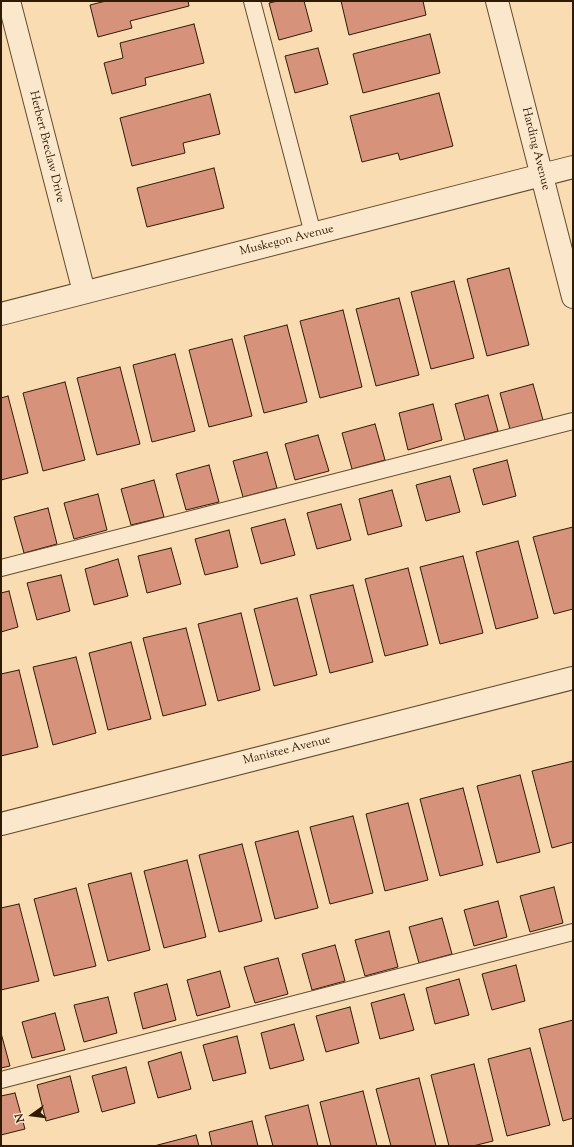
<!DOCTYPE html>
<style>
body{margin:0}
#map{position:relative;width:574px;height:1147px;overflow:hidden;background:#f9dcb1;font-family:"Sorts Mill Goudy",serif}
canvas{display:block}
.frame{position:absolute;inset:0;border:2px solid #2f1b04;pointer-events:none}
.north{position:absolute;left:12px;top:1095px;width:40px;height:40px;-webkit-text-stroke:3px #fbe8cc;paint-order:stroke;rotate:256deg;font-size:11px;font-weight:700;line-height:16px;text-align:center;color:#2f1b04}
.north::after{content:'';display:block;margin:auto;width:14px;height:18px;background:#2f1b04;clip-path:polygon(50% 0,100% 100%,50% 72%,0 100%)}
</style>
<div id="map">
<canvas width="574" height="1147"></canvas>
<div class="frame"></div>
<div class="north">N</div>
</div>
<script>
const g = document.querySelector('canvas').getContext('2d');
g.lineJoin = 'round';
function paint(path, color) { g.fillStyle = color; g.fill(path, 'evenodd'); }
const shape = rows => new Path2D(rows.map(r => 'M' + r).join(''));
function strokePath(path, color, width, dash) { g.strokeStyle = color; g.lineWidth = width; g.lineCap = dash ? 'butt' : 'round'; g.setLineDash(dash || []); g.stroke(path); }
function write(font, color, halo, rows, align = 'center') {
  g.font = font + ' "Sorts Mill Goudy",serif'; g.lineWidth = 4; g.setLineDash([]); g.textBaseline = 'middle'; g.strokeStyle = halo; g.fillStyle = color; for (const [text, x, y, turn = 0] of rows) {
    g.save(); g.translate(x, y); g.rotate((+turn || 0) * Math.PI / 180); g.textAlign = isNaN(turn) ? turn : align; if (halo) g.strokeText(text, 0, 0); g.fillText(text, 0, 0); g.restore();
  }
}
const building = shape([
 [106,1,188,1,189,6,130,21,132,28,98,37,90,5,106,1],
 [278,1,304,1,312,31,279,40,269,3,278,1],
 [341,1,423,1,426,15,349,35,341,1],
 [194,24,204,63,145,78,146,85,112,94,104,63,123,58,120,43,194,24],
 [430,34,440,73,363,93,353,54,430,34],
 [318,48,328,84,295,93,285,56,318,48],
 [439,93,453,146,400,160,398,153,362,162,350,116,439,93],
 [210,94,220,134,183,143,185,153,132,166,120,118,210,94],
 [214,168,224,208,147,227,137,188,214,168],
 [509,268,529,345,487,356,467,279,509,268],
 [454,281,474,358,431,369,411,292,454,281],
 [399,298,419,375,376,386,356,309,399,298],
 [343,310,362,387,320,398,300,321,343,310],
 [287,325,307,402,264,413,244,336,287,325],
 [232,339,252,416,209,427,189,350,232,339],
 [175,354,195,431,152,442,133,365,175,354],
 [120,367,140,444,97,455,77,378,120,367],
 [65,382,85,460,43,471,23,393,65,382],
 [533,384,543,420,510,429,500,393,533,384],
 [488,395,498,431,465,440,455,404,488,395],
 [8,396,28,473,1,480,1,398,8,396],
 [433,404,442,440,408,450,399,413,433,404],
 [375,424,385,460,352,469,342,433,375,424],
 [318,435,329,471,295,480,285,444,318,435],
 [267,452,277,488,243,497,233,461,267,452],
 [507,460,516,496,483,505,473,469,507,460],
 [209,465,219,502,186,510,176,474,209,465],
 [450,476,460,512,426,521,416,485,450,476],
 [154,480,164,517,131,525,121,489,154,480],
 [392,490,402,526,368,535,359,499,392,490],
 [98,494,107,530,74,539,64,503,98,494],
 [341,504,351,540,317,549,307,513,341,504],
 [48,508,57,544,24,553,14,517,48,508],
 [285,519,295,555,261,564,251,528,285,519],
 [573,527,573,609,554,614,533,537,573,527],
 [229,530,238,567,205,575,195,539,229,530],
 [518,541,538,618,496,629,476,552,518,541],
 [171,548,181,584,147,593,138,556,171,548],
 [463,556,483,633,440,644,420,567,463,556],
 [118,559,128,596,94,605,85,569,118,559],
 [408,568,428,645,385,656,365,579,408,568],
 [61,575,70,611,37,620,27,583,61,575],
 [353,585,373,662,330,673,310,595,353,585],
 [9,591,18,627,1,632,1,593,9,591],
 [297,598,317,675,274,686,254,609,297,598],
 [241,613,260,690,218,701,198,624,241,613],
 [186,628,206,705,163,716,143,638,186,628],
 [131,642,151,719,108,730,89,653,131,642],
 [76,657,96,733,53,745,33,667,76,657],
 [19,670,38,747,1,756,1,674,19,670],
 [573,761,573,842,552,848,532,771,573,761],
 [520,775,540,852,497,863,477,786,520,775],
 [463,788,483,865,440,876,420,799,463,788],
 [408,803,428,880,385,891,366,814,408,803],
 [353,816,373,893,330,904,310,827,353,816],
 [298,831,318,908,275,919,255,842,298,831],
 [242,844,262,921,219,932,199,855,242,844],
 [187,860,206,937,164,948,144,871,187,860],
 [131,873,150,950,108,961,88,884,131,873],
 [554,887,563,923,530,932,520,896,554,887],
 [76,888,96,966,54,976,34,899,76,888],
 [498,901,507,937,474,946,464,910,498,901],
 [19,904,39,981,1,990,1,908,19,904],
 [442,918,452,954,419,963,409,927,442,918],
 [389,931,398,967,365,976,355,940,389,931],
 [335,945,345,981,312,990,302,954,335,945],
 [278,958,288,994,255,1003,244,967,278,958],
 [516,965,525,1001,492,1010,482,974,516,965],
 [220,971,230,1007,197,1016,187,980,220,971],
 [459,979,469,1015,435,1024,426,988,459,979],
 [167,984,176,1020,143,1029,134,993,167,984],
 [404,994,414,1030,380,1039,371,1003,404,994],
 [108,997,117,1033,84,1042,74,1005,108,997],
 [350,1007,359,1043,326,1052,316,1016,350,1007],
 [55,1013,65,1050,32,1058,22,1022,55,1013],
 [573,1020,573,1118,563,1121,539,1029,573,1020],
 [294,1024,304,1060,270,1069,261,1033,294,1024],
 [1,1033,10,1066,1,1068,1,1033],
 [237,1036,246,1073,213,1081,203,1045,237,1036],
 [530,1048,550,1125,507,1136,488,1059,530,1048],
 [181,1052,191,1089,158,1098,148,1062,181,1052],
 [474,1064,493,1141,473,1146,449,1146,431,1075,474,1064],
 [126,1067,135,1103,102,1112,92,1076,126,1067],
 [70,1076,79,1112,46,1121,37,1085,70,1076],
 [419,1078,436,1146,391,1146,376,1089,419,1078],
 [363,1091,377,1146,331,1146,320,1102,363,1091],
 [15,1093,25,1129,1,1135,1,1096,15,1093],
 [308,1105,318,1146,273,1146,265,1116,308,1105],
 [252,1121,258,1146,212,1146,209,1132,252,1121],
 [196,1135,199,1146,154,1146,196,1135]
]);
paint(building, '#d6927b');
strokePath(building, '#2f1b04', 1);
const service = shape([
 [252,1,313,234],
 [1,568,573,421],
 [1,1080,573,932]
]);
const minor = shape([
 [9,1,84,292],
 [497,1,573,297],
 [1,314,573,167],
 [1,824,573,678]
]);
strokePath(service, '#624b2f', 18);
strokePath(minor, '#624b2f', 24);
strokePath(service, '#fbe8cc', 16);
strokePath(minor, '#fbe8cc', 22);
write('12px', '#2f1b04', '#fbe8cc', [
 ["Herbert Breclaw Drive",46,147,76],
 ["Harding Avenue",535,149,76],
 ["Muskegon Avenue",287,241,-14],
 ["Manistee Avenue",287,751,-14]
]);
</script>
